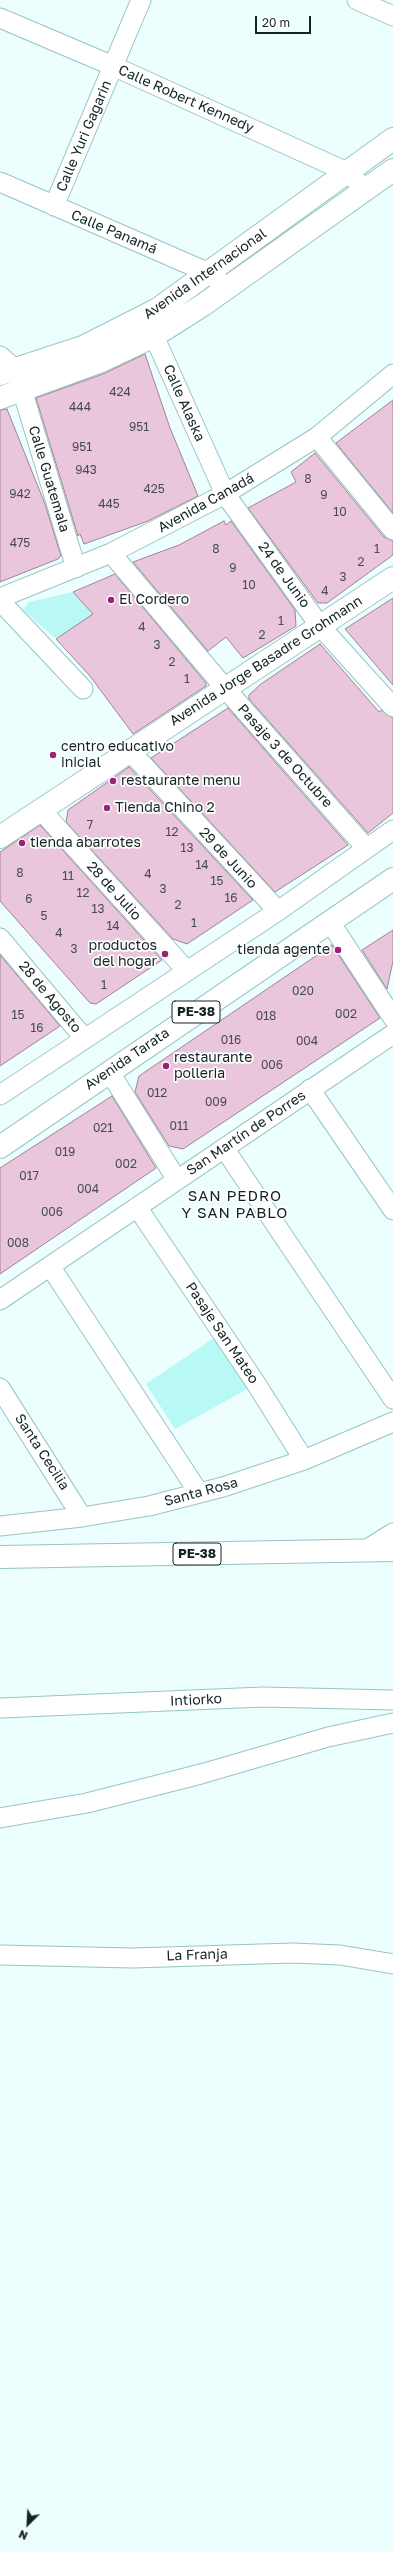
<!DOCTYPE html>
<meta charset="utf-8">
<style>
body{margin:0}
#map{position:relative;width:393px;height:2552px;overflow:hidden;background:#ecfefd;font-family:"Golos Text",sans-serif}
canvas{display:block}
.north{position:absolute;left:8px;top:2504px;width:40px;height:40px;-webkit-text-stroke:3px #fff;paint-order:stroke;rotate:204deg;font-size:11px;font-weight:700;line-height:16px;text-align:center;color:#122423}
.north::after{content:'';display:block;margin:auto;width:14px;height:18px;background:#122423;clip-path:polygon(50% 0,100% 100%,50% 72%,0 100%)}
.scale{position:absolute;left:255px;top:16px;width:56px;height:18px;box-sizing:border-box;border:2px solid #122423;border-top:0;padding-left:5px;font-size:12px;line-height:14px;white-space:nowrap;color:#122423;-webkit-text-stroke:3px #fff;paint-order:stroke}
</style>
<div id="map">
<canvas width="393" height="2552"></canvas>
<div class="north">N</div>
<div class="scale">20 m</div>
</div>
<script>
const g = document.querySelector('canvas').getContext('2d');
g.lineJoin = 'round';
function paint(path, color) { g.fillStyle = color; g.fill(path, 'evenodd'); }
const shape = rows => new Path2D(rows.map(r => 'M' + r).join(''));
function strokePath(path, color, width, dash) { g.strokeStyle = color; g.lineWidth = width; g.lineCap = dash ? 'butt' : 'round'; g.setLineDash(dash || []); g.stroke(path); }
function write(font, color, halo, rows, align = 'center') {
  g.font = font + ' "Golos Text",sans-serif'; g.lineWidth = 3.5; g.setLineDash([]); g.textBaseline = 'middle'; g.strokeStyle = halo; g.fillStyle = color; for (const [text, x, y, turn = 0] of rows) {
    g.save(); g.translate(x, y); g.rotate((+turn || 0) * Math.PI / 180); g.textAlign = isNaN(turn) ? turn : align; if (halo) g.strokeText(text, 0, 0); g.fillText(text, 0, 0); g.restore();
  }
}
paint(shape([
 [73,592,93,614,56,639,23,610,29,602],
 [218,1335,253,1386,175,1429,146,1384]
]), '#b8f9f5');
const building = shape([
 [145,354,170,428,198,496,148,521,84,544,80,534,78,536,36,398,103,374,145,354],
 [393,400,393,513,336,443,393,400],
 [7,409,45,504,61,556,58,559,0,582,0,410,7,409],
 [315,453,384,537,393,541,393,555,327,603,318,603,248,508,296,482,291,472,315,453],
 [224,521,226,525,231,521,295,610,296,626,243,658,226,637,208,651,133,562,179,545,224,521],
 [115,574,206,683,206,686,133,734,90,676,56,639,93,614,73,592,115,574],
 [393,598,393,685,345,629,393,598],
 [320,644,379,712,381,710,393,718,393,813,368,833,249,699,249,695,261,684,320,644],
 [228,708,348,845,275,892,151,758,228,708],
 [129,767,253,900,187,944,173,939,66,822,68,810,129,767],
 [40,825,162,960,96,1004,90,1003,0,901,0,852,40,825],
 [393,930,393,961,387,989,362,950,393,930],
 [332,945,380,1018,183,1149,169,1146,135,1092,139,1076,332,945],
 [0,955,60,1026,0,1066,0,955],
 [112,1096,156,1168,0,1274,0,1168,112,1096]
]);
paint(building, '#e9c6db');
strokePath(building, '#a28295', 1);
const street = shape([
 [357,0,393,16],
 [0,18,113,66,347,172,365,189],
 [0,182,209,273,226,287],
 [54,206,141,0],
 [141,329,154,336,225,494,320,626,393,707],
 [0,356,16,370,76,568],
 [317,437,393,530],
 [111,553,224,687,366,848],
 [0,598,111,553,225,494,317,437,393,374],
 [0,601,83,689],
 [130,751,278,911],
 [41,810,187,971],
 [330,922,393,1018],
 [0,938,84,1038],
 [109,1071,177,1180],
 [310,1089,393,1210],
 [0,1095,278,911,393,830],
 [224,1148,393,1399],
 [137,1207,255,1382,304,1460],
 [50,1266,199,1493],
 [0,1300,393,1034],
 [0,1388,82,1517],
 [0,1526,82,1517,149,1506,223,1487,304,1460,393,1422],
 [366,1550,393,1533],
 [0,1708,263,1697,393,1700],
 [0,1818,87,1803,201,1774,328,1737,393,1723],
 [0,1955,133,1958,293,1953,340,1955,393,1964]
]);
const secondary = shape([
 [0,374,83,347,158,309,393,139],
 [0,398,99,362,154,336,203,305,393,170],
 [0,837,393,578]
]);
const highway = shape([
 [0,1147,393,879],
 [0,1557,393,1550]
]);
strokePath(street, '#98c5c2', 21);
strokePath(secondary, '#98c5c2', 24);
strokePath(highway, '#98c5c2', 24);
strokePath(street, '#fff', 19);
strokePath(secondary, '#fff', 22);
strokePath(highway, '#fff', 22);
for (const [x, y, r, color] of [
 [111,600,4,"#9b2179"],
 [53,755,4,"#9b2179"],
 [113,781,4,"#9b2179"],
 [107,808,4,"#9b2179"],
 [22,843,4,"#9b2179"],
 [338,950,4,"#9b2179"],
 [165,954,4,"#9b2179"],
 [166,1066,4,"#9b2179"]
]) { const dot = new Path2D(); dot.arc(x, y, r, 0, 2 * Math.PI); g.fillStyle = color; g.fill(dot); strokePath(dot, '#fff', 1.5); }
write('12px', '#484c51', null, [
 ["424",120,392],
 ["444",80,407],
 ["951",139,427],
 ["951",82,447],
 ["943",86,470],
 ["8",308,479],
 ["425",154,489],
 ["942",20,494],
 ["9",324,495],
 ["445",109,504],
 ["10",340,512],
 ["475",20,543],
 ["8",216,549],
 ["1",377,549],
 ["2",361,562],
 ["9",233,568],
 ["3",343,577],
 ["10",249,585],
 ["4",325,591],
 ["1",281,621],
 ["4",142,627],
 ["2",262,635],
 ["3",157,645],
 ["2",172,662],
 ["1",187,679],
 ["7",90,825],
 ["12",172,832],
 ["13",187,848],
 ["14",202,865],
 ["8",20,873],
 ["4",148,874],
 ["11",68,876],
 ["15",217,881],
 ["3",163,889],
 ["12",83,893],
 ["16",231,898],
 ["6",29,899],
 ["2",178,905],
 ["13",98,909],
 ["5",44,916],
 ["1",194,923],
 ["14",113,926],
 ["4",59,933],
 ["3",74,949],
 ["1",104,985],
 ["020",303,991],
 ["002",346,1014],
 ["15",18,1015],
 ["018",266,1016],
 ["16",37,1028],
 ["016",231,1040],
 ["004",307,1041],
 ["006",272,1065],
 ["012",157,1093],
 ["009",216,1102],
 ["011",179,1126],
 ["021",103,1128],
 ["019",65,1152],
 ["002",126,1164],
 ["017",29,1176],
 ["004",88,1189],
 ["006",52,1212],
 ["008",18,1243]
]);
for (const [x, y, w] of [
 [196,1012,48],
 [197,1554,48]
]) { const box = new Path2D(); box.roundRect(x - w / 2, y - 11, w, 22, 3); g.fillStyle = '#fff'; g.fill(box); strokePath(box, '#122423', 1); }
write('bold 13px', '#122423', null, [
 ["PE-38",196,1012],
 ["PE-38",197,1554]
]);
write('14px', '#122423', '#fff', [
 ["Calle Robert Kennedy",186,99,24],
 ["Calle Yuri Gagarin",84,136,-67],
 ["Calle Panamá",114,232,23],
 ["Avenida Internacional",205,274,-35],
 ["Calle Alaska",184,403,66],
 ["Calle Guatemala",49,479,73],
 ["Avenida Canadá",206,503,-29],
 ["24 de Junio",284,575,54],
 ["Avenida Jorge Basadre Grohmann",266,661,-33],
 ["Pasaje 3 de Octubre",285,756,48],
 ["29 de Junio",228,858,47],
 ["28 de Julio",114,891,48],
 ["28 de Agosto",50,997,50],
 ["Avenida Tarata",127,1059,-34],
 ["San Martín de Porres",246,1133,-34],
 ["Pasaje San Mateo",222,1333,56],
 ["Santa Cecilia",42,1452,57],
 ["Santa Rosa",201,1492,-15],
 ["Intiorko",196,1700,-3],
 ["La Franja",197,1955,-2]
]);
write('14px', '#122423', '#fff', [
 ["El Cordero",119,600],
 ["centro educativo",61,747],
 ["inicial",61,763],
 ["restaurante menu",121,781],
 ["Tienda Chino 2",115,808],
 ["tienda abarrotes",30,843],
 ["productos",157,946,"right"],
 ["del hogar",157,962,"right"],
 ["tienda agente",330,950,"right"],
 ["restaurante",174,1058],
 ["polleria",174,1074]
], 'left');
g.letterSpacing = '1px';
write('15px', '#122423', '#fff', [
 ["SAN PEDRO",235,1196],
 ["Y SAN PABLO",235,1213]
]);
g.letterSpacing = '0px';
</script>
